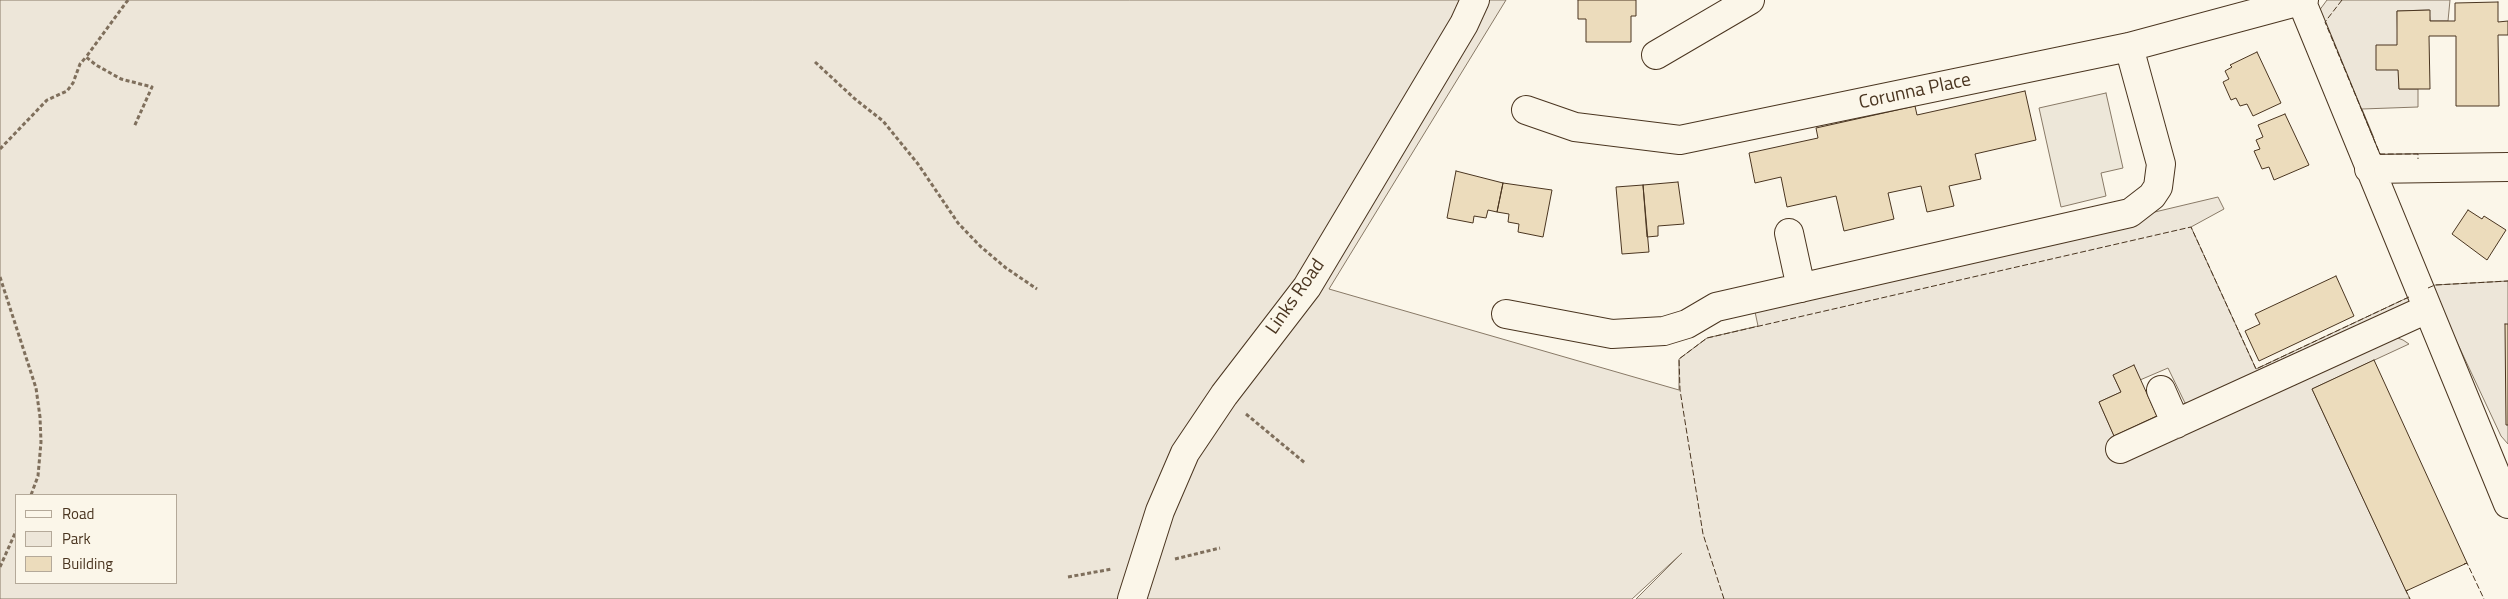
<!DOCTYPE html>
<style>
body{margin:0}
#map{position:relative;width:2508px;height:599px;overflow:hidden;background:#fbf6e9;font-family:"Titillium Web",sans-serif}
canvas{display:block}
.legend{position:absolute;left:15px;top:494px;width:162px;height:90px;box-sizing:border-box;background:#fbf6e9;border:1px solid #b4a999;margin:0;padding:6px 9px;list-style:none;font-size:15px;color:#4a3520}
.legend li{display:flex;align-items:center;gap:10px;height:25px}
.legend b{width:25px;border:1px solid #b4a999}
</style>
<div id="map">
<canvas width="2508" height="599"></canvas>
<ul class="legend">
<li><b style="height:6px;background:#fbf6e9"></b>Road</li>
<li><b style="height:14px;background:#ede6d9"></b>Park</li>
<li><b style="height:14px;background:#ecdcbc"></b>Building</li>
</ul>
</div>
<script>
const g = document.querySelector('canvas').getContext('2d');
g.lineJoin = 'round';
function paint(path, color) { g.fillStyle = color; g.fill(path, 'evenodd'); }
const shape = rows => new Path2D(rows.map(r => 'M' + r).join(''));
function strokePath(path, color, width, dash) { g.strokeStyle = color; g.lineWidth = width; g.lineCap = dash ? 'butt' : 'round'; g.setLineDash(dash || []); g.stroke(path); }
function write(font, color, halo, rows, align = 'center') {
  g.font = font + ' "Titillium Web",sans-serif'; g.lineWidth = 4; g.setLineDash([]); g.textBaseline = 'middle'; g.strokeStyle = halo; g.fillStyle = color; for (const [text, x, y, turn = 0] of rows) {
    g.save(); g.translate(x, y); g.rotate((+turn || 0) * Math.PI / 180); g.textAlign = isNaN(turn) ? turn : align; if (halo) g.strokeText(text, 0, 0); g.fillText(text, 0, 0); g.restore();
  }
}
const green = shape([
 [0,0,1506,0,1329,289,1679,390,1679,359,1707,338,1758,326,1754,307,2218,197,2224,209,2191,227,2256,369,2411,296,2408,309,2193,403,2185,403,2168,368,2140,380,2113,375,2121,392,2099,402,2120,449,2395,337,2403,340,2409,344,2312,389,2410,599,1636,599,1682,553,1632,599,0,599,0,0],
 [16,495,176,495,176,583,16,583,16,495],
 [2327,0,2450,0,2448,21,2430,21,2429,10,2397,11,2399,89,2418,89,2418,107,2362,109,2374,138,2369,140,2316,15,2327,0],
 [2508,281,2508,444,2501,436,2431,287,2435,285,2508,281]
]);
paint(green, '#ede6d9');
strokePath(green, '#887966', 1);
const parking = shape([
 [2106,93,2123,168,2101,173,2106,196,2061,207,2039,108,2106,93]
]);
paint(parking, '#ede7d9');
strokePath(parking, '#887966', 1);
const building = shape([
 [1578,0,1636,0,1636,16,1631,16,1631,42,1586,42,1586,19,1578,19,1578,0],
 [2498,2,2498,22,2508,21,2508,35,2498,35,2499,106,2456,106,2456,36,2429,36,2430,89,2399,89,2398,70,2376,70,2376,45,2397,45,2397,11,2430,10,2430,21,2455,21,2455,3,2498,2],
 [2257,52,2281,103,2253,116,2247,104,2240,106,2236,98,2231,100,2223,82,2229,79,2225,71,2232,67,2230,65,2257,52],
 [2025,91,2036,140,1975,154,1981,179,1949,186,1954,206,1927,212,1921,186,1888,193,1894,219,1844,231,1836,196,1787,207,1781,177,1755,183,1749,153,1818,138,1816,128,1915,106,1917,115,2025,91],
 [2285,114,2309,165,2274,180,2269,167,2262,169,2254,151,2260,149,2256,140,2263,137,2258,125,2285,114],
 [1456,171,1503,183,1497,212,1488,210,1486,218,1474,216,1473,223,1447,218,1456,171],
 [1678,182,1684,224,1658,226,1658,236,1647,237,1643,185,1678,182],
 [1503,183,1552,190,1543,237,1518,232,1519,224,1508,222,1509,214,1497,212,1503,183],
 [1643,185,1649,252,1622,254,1616,187,1643,185],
 [2468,210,2482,219,2484,216,2506,230,2487,260,2452,234,2468,210],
 [2336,276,2354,316,2259,361,2245,331,2260,324,2255,314,2336,276],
 [2505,324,2508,324,2508,425,2506,425,2505,324],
 [2374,360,2467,563,2406,591,2312,389,2374,360],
 [2134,365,2157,416,2114,436,2099,402,2121,392,2113,375,2134,365]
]);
paint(building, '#ecdcbc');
strokePath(building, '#4a3520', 1);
const minor = shape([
 [2301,0,2508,504],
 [1656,55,1750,0],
 [1526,110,1575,127,1680,140,2129,47,2304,0],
 [2369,169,2508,167],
 [1789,233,1801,288],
 [1506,314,1612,334,1664,331,1687,324,1716,307,2130,213,2152,196,2158,187,2161,164,2129,47],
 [2161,390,2176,424],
 [2120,449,2427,309],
 [1132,599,1160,511,1185,453,1224,395,1307,287,1464,24,1475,0]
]);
strokePath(minor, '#4a3520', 30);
strokePath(shape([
 [128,0,86,57,96,65,121,79,152,87,134,127],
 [815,62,855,99,883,121,918,164,958,223,980,246,1006,268,1037,289],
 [0,149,47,100,67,91,73,83,80,64,86,57],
 [0,277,36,388,40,417,41,442,38,476,31,495],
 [1246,414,1305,463],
 [1175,559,1220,548],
 [0,567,16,531],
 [1068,577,1112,569]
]), '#7f6f5c', 3, [4, 2.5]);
strokePath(minor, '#fbf6e9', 28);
strokePath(shape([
 [2342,0,2325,22,2380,154,2418,154,2418,159],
 [2428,288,2435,285,2508,281],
 [2464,564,2467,563,2484,599],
 [2408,590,2406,591,2410,599],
 [1724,599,1703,534,1680,390,1679,359,1707,338,2191,227,2256,369,2409,297]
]), '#4a3520', 1, [6, 2.5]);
write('19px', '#4a3520', '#fbf6e9', [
 ["Corunna Place",1915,92,-12],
 ["Links Road",1296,297,-55]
]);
</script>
